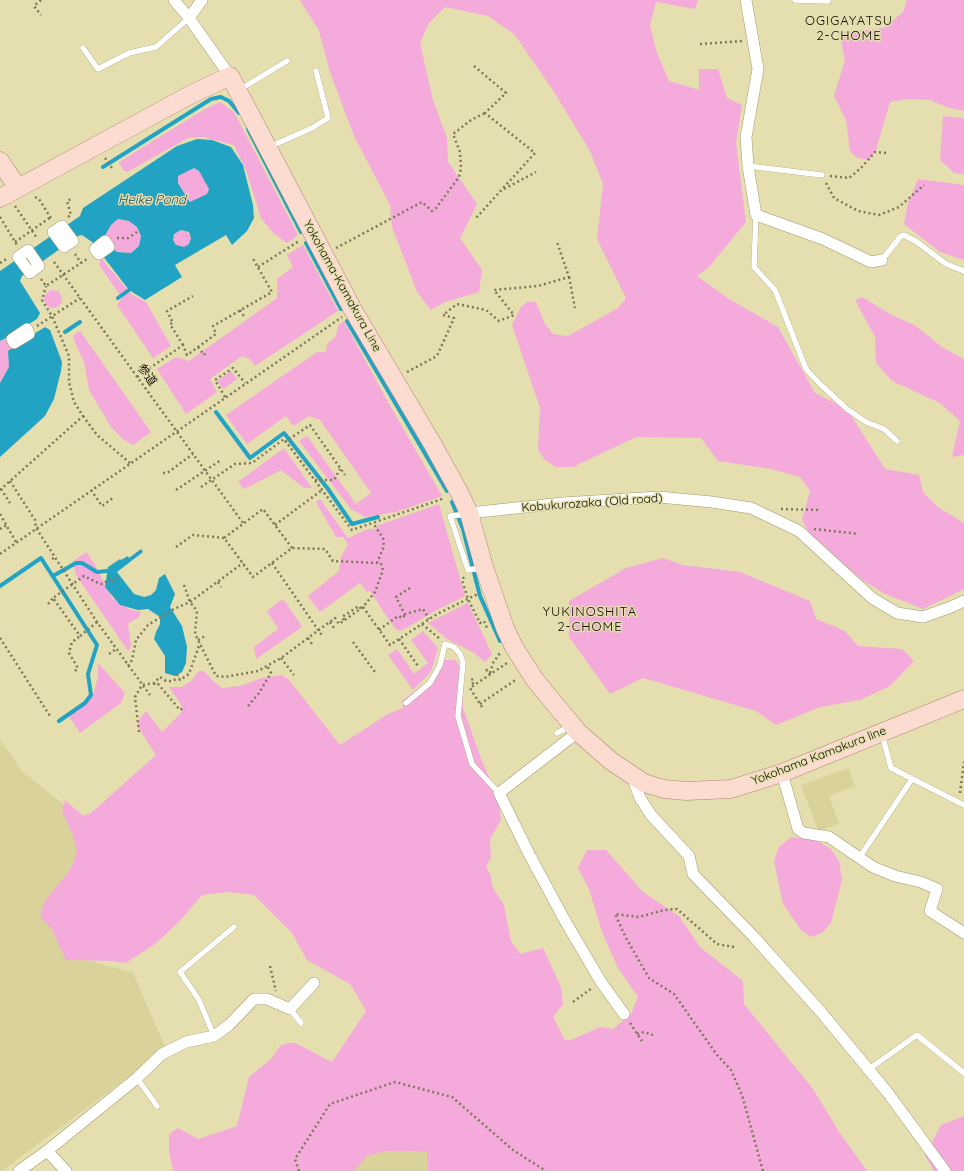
<!DOCTYPE html>
<meta charset="utf-8">
<style>
body{margin:0}
canvas{display:block;background:#e5deaf}
</style>
<canvas width="964" height="1171"></canvas>
<script>
const g = document.querySelector('canvas').getContext('2d');
g.lineJoin = 'round';
function paint(path, color) { g.fillStyle = color; g.fill(path, 'evenodd'); }
const shape = rows => new Path2D(rows.map(r => 'M' + r).join(''));
function strokePath(path, color, width, dash) { g.strokeStyle = color; g.lineWidth = width; g.lineCap = dash ? 'butt' : 'round'; g.setLineDash(dash || []); g.stroke(path); }
function write(font, color, halo, rows, align = 'center') {
  g.font = font + ' Quicksand,"Noto Sans JP",sans-serif'; g.lineWidth = 3; g.setLineDash([]); g.textBaseline = 'middle'; g.strokeStyle = halo; g.fillStyle = color; for (const [text, x, y, turn = 0] of rows) {
    g.save(); g.translate(x, y); g.rotate((+turn || 0) * Math.PI / 180); g.textAlign = isNaN(turn) ? turn : align; if (halo) g.strokeText(text, 0, 0); g.fillText(text, 0, 0); g.restore();
  }
}
paint(shape([
 [0,739,21,770,85,822,87,840,65,954,133,973,166,1049,2,1171,0,1171],
 [849,768,855,786,829,796,839,824,818,831,801,785],
 [356,1139,436,1144,432,1171,335,1171]
]), '#dad29b');
paint(shape([
 [300,0,698,0,695,9,656,2,650,25,656,50,669,81,699,90,699,69,718,69,727,98,742,105,736,143,746,222,709,267,697,276,729,299,778,327,815,393,847,409,885,469,919,475,923,492,939,508,964,523,964,589,923,609,883,593,861,579,811,536,802,520,810,491,800,477,771,469,718,461,701,438,636,437,573,467,556,467,545,460,538,450,540,408,512,325,521,307,527,302,536,302,545,324,553,334,568,336,618,308,626,298,597,239,603,184,590,151,554,92,515,35,488,16,445,7,429,23,420,43,433,100,447,138,448,162,477,204,460,238,482,270,479,292,445,302,431,310,417,292,392,227,390,205,354,136,330,72,319,31],
 [907,0,964,0,964,111,949,108,930,100,909,99,890,102,876,150,870,159,862,159,856,157,850,151,846,120,834,96,845,60,839,33,884,28,903,12],
 [220,102,234,112,298,235,287,243,273,233,261,218,246,170,234,145,203,137,188,138,127,172,123,170,119,162,205,109],
 [943,116,964,118,964,174,954,173,940,160],
 [193,168,199,171,209,189,207,194,191,202,178,183,178,176],
 [918,179,964,185,964,260,940,252,904,224,908,203],
 [118,219,129,221,137,227,141,236,139,246,131,253,117,252,102,241,111,225],
 '173 239a9 9 0 1 1 18 0a9 9 0 1 1-18 0Z',
 [303,245,338,311,255,366,250,359,242,356,210,379,217,392,186,414,157,369,176,357,189,361,277,298,277,279,293,267,287,255],
 [101,258,131,294,146,302,171,346,153,358,117,305,122,298,99,265],
 '44 299a9 9 0 1 1 18 0a9 9 0 1 1-18 0Z',
 [862,297,890,314,916,326,942,347,964,359,964,455,952,457,960,421,940,403,892,381,876,363,875,337,855,300],
 [344,321,388,402,442,496,396,512,365,517,351,509,299,441,307,436,356,504,371,493,320,420,309,416,293,426,286,416,247,444,226,415,317,352,326,352,327,344,336,336,338,326],
 [80,331,151,432,133,445,123,439,111,427,89,390,84,362,73,338,75,334],
 [8,337,18,344,8,351,9,367,0,383,0,341],
 [231,371,237,379,223,389,217,381],
 [284,448,312,488,304,488,281,470,244,489,238,482],
 [320,499,348,538,368,529,374,529,379,525,439,504,465,596,435,611,401,631,397,630,393,626,370,591,367,592,360,583,320,612,308,596,339,571,341,557,348,544,343,537,336,537,316,502],
 [86,552,94,563,112,598,129,609,141,612,139,617,128,624,131,647,128,651,76,575,73,562],
 [663,558,682,565,740,572,810,601,816,619,845,631,858,646,902,649,914,661,890,686,860,700,820,707,776,725,756,711,643,678,610,694,569,637,569,601,626,568],
 [281,600,285,601,302,627,256,659,254,647,278,629,267,611],
 [468,603,492,654,485,662,474,653,447,639,428,623],
 [423,631,438,648,431,672,413,690,388,655,397,649,414,674,428,663,411,640],
 [439,660,455,660,461,668,463,708,482,761,498,798,501,820,490,839,491,857,486,867,491,876,492,886,504,905,511,941,520,954,543,948,561,987,563,1004,553,1017,565,1040,571,1040,600,1027,613,1029,631,1014,638,997,618,968,602,932,589,889,578,868,587,850,606,850,643,892,679,916,700,947,743,981,744,1004,813,1089,839,1132,867,1171,428,1171,427,1152,410,1151,386,1151,367,1156,354,1171,173,1171,169,1152,169,1134,178,1128,198,1139,237,1126,249,1077,272,1058,280,1046,288,1043,295,1043,332,1062,366,1011,350,984,307,960,292,933,254,895,228,892,202,895,180,921,155,944,126,963,112,961,66,960,51,928,40,916,45,901,70,870,77,852,73,835,62,811,65,800,83,816,91,813,156,755,141,732,137,722,146,711,162,732,182,712,181,704,169,687,182,687,191,681,199,671,204,671,213,681,222,688,240,686,262,678,282,675,289,680,340,745,388,714,403,708,402,701,428,681],
 [98,663,125,693,121,703,80,733,68,715,94,693,98,676],
 [791,837,816,840,831,849,839,861,842,880,831,923,822,933,811,937,801,930,783,904,774,861,779,847],
 [964,1116,964,1171,934,1171,925,1156,941,1125]
]), '#f4abdb');
paint(shape([
 [197,139,212,140,231,147,243,165,253,205,254,218,247,231,232,245,226,235,175,265,182,277,145,300,129,290,92,242,82,235,78,236,22,276,20,281,40,313,37,319,24,327,29,337,45,327,50,330,62,362,61,371,54,399,45,416,0,457,0,383,9,367,8,351,18,344,8,337,0,341,0,271,80,216,83,208,177,146],
 [194,168,199,171,209,189,207,194,190,202,178,183,178,176],
 [118,219,129,221,137,227,141,236,139,246,131,253,117,252,102,241,111,225],
 [181,230,189,232,191,238,189,244,184,247,176,245,173,240,174,234],
 [141,549,143,552,117,572,134,594,144,597,151,595,156,590,159,578,165,574,175,594,170,607,182,626,187,647,186,663,182,672,175,676,165,673,165,656,154,639,156,632,160,624,160,617,148,609,138,610,120,605,105,587,108,567,120,559,121,560,128,556,129,558]
]), '#23a3c4');
strokePath(shape([
 [248,129,301,232],
 [103,167,211,99,221,97,229,101,239,113],
 [306,243,341,309],
 [118,298,129,290],
 [347,321,447,491],
 [65,332,80,322],
 [216,412,250,458,284,433,328,489,352,524,378,517],
 [452,502,463,529,480,596,500,641],
 [53,576,76,563,82,563,97,572,107,571],
 [0,586,41,558,97,645,88,674,91,695,85,703,59,721]
]), '#23a3c4', 4);
const lane = shape([
 [795,0,828,1],
 [83,48,98,69,129,53,156,47,189,18],
 [239,90,287,61],
 [269,147,312,128,328,118,316,71],
 [748,166,822,175],
 [756,215,754,267,775,290,806,369,819,383,847,409,866,422,884,429,897,441],
 [882,260,900,237,904,235,917,242,946,264,964,271],
 [468,514,450,516,468,570,481,568],
 [406,703,430,683,440,665,445,644,454,647,460,654,463,662,458,716,472,764,499,793],
 [557,733,570,726],
 [882,734,891,768,964,805],
 [859,858,912,779],
 [290,1009,301,1023],
 [214,1036,199,1000,180,972,234,927],
 [869,1069,917,1035,964,1073],
 [137,1078,157,1106]
]);
const street = shape([
 [174,0,189,18,230,76],
 [746,0,758,69,746,137,748,166,756,215,823,239,871,262,882,260],
 [189,18,202,0],
 [62,226,73,241,64,247,53,232,62,226],
 [105,241,109,247,99,254,95,249,105,241],
 [28,250,39,266,30,273,18,257,28,250],
 [27,329,29,334,14,343,12,339,27,329],
 [469,513,563,503,659,497,712,502,751,508,799,531,872,598,897,613,923,617,951,607,964,601],
 [578,732,499,793,529,854,564,919,601,982,624,1014],
 [782,773,798,829,804,833,829,837,873,867,895,876,921,882,937,889,930,911,964,933],
 [632,776,640,798,651,815,689,856,693,874,754,937,821,1012,888,1093,945,1171],
 [47,1151,137,1078,162,1054,186,1042,214,1036,229,1025,254,999,267,999,290,1009,314,983],
 [19,1171,47,1151,66,1171]
]);
const primary = shape([
 [0,161,18,188],
 [0,198,190,95,230,76,353,310,432,443,459,492,469,513,484,567,505,628,514,647,535,680,578,732,611,761,644,783,664,789,686,791,731,789,782,773,964,699]
]);
strokePath(lane, '#a19b6d', 6);
strokePath(street, '#a19b6d', 12);
strokePath(primary, '#a98574', 19);
strokePath(shape([
 [41,0,34,6,41,15],
 [700,44,743,41],
 [474,66,506,93,485,113,535,153,476,218],
 [105,158,112,168],
 [830,176,849,178,861,168,875,152,887,153],
 [826,183,834,198,858,211,879,215,899,207,924,185],
 [504,189,536,172],
 [35,197,39,199,52,220],
 [15,206,37,238],
 [0,217,17,245],
 [68,217,71,215,67,201,71,199],
 [117,238,128,238,137,232],
 [15,242,51,217],
 [336,248,422,202,432,211,436,208,459,177,461,169,460,152,453,134,471,120,485,113],
 [75,254,81,263],
 [54,262,243,523],
 [0,263,8,258],
 [258,267,299,241],
 [569,277,575,308],
 [41,279,46,286,87,259],
 [240,310,245,318],
 [37,326,80,298],
 [183,345,170,324,173,323,167,311,193,296],
 [198,347,204,355,205,353],
 [407,372,437,356,454,318,443,315,457,304,486,310,499,321,514,315,494,290,538,286,569,277,557,242],
 [137,377,183,345,187,355,216,334,213,326,272,292,252,257],
 [225,397,215,380,233,368,245,383],
 [83,416,97,435,130,463],
 [285,442,310,425,345,475],
 [163,473,167,473,193,454],
 [315,480,334,480,340,469],
 [10,481,35,520,36,528,97,622,150,695],
 [201,487,235,464,252,463,284,439,352,530,445,498],
 [1,489,10,503],
 [0,490,83,416,74,402,69,382,69,356,52,316,42,300,46,286],
 [91,490,102,506,113,498],
 [176,490,221,460],
 [781,509,821,510],
 [0,514,16,542],
 [275,525,322,490],
 [0,529,7,525],
 [814,529,859,534],
 [176,547,193,535,224,538],
 [292,548,263,509,224,538,253,577,292,548,325,549,333,561,377,563],
 [0,554,342,317],
 [52,559,56,557],
 [272,563,323,637],
 [464,577,462,580,468,599,480,623,484,621,487,628],
 [218,582,221,587],
 [184,585,190,602,197,611,195,634,216,676,225,677,258,671,281,658,335,618,339,624,363,607,375,592,383,570,381,564,377,563,384,546,383,538,373,523],
 [410,588,396,597,402,609,405,614,423,609,429,619],
 [48,604,53,598],
 [363,607,390,645,437,614,478,594],
 [344,620,342,617,359,606,361,609],
 [97,622,80,636,53,598,84,576,100,584,103,584,111,578,113,581,118,578],
 [330,622,334,628],
 [422,624,440,639],
 [379,630,398,616,403,618,405,614],
 [0,638,50,716],
 [308,638,312,644],
 [399,639,418,666],
 [198,640,205,636],
 [353,642,375,672],
 [109,654,116,649],
 [281,658,294,675],
 [128,666,132,660,136,640,148,625,174,609,190,602,243,563],
 [75,671,78,668,69,653,72,642,80,636],
 [486,671,487,670,491,676],
 [490,673,493,663,500,653],
 [177,674,180,680,189,674,200,643],
 [473,679,471,680,474,685],
 [154,683,155,685,158,684,180,710,185,707],
 [480,704,517,679],
 [248,706,259,693,271,673,267,666],
 [482,707,470,688,507,663],
 [139,732,135,697,142,685,154,683,160,677,166,681,172,681,179,678],
 [960,793,964,762],
 [734,947,717,944,677,909,664,910,639,917,615,914,626,938,649,978,674,994,717,1055,731,1070,742,1095,763,1171],
 [270,966,276,991],
 [573,1002,592,988],
 [630,1023,642,1041],
 [637,1034,644,1032,653,1035],
 [299,1171,295,1159,330,1104,395,1082,452,1097,513,1150,546,1171]
]), '#7d7859', 2.5, [2, 3]);
strokePath(lane, '#fff', 5.5);
strokePath(street, '#fff', 11);
strokePath(primary, '#fcdcd1', 18);
write('12px', '#120f01', '#e5deaf', [
 ["Yokohama-Kamakura Line",342,286,61],
 ["参道",147,375,54],
 ["Kobukurozaka (Old road)",592,503,-4],
 ["Yokohama Kamakura line",819,756,-21]
]);
g.letterSpacing = '1px';
write('13px', '#120f01', '#e5deaf', [
 ["OGIGAYATSU",849,21],
 ["2-CHOME",849,36],
 ["YUKINOSHITA",590,612],
 ["2-CHOME",590,627]
]);
g.letterSpacing = '0px';
write('italic 13px', '#1e4f5e', '#e5deaf', [
 ["Heike Pond",152,200]
]);
</script>
